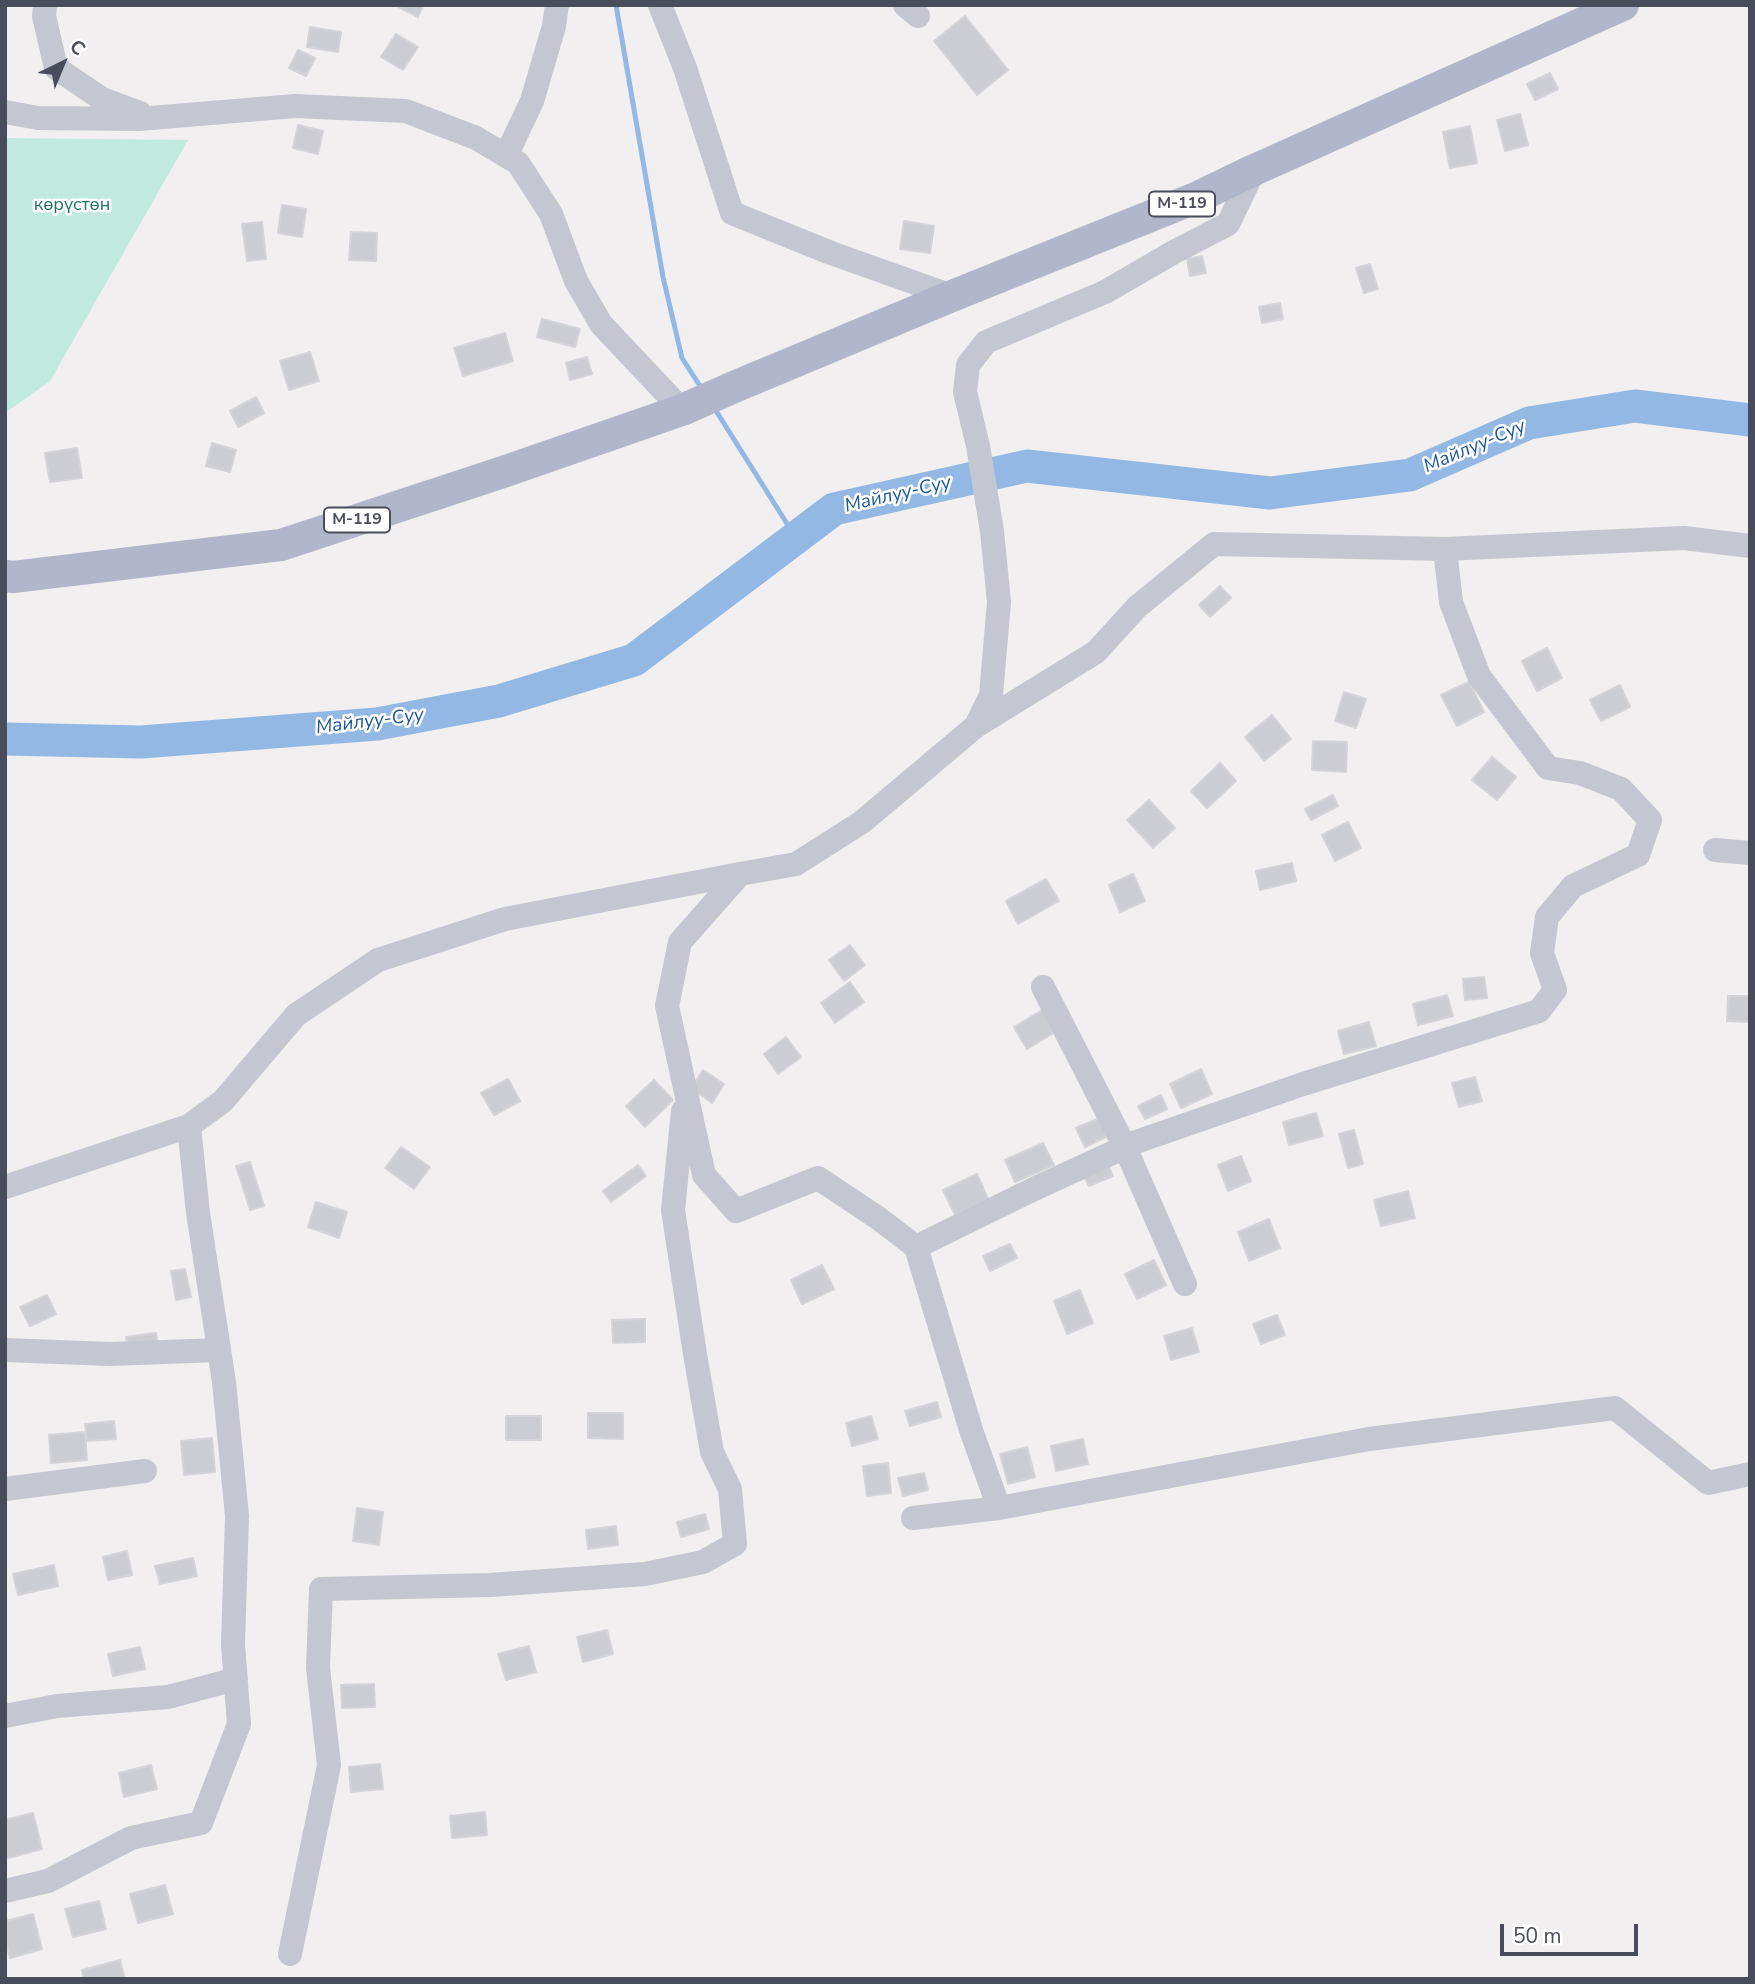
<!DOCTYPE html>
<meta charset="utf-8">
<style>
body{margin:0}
#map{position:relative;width:1755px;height:1984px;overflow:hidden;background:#f1efef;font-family:"Nunito Sans",sans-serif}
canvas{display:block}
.frame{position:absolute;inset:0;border:7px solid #494c5a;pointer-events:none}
.north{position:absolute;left:28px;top:28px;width:70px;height:70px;-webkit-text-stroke:5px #fff;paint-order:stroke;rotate:43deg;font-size:19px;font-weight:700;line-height:28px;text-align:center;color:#494c5a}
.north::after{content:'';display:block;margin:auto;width:24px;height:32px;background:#494c5a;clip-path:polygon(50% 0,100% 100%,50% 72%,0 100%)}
.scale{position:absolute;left:1500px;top:1924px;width:138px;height:32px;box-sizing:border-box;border:4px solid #494c5a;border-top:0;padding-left:9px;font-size:21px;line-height:24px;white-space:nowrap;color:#494c5a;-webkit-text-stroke:5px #fff;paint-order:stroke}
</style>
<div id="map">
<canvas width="1755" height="1984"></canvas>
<div class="frame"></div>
<div class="north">С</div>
<div class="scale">50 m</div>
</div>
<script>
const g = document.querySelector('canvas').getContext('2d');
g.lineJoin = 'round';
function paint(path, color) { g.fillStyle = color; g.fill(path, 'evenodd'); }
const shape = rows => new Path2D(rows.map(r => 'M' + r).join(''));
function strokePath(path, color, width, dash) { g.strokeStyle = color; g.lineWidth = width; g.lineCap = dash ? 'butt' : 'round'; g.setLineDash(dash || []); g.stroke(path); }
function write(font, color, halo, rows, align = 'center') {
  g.font = font + ' "Nunito Sans",sans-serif'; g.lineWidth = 5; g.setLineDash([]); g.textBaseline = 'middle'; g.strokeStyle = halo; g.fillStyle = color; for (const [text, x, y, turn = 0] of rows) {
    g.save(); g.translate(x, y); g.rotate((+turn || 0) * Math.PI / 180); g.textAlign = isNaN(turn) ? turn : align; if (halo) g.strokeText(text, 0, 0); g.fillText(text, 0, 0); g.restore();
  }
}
paint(shape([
 [5,138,188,140,50,381,5,413]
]), '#c1eade');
strokePath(shape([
 [616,5,663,277,682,358,702,389],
 [713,406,796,538]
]), '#93b8e3', 5);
strokePath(shape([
 [5,739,141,742,377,724,499,701,634,660,834,509,1027,466,1270,493,1410,475,1529,423,1635,406,1750,420]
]), '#93b8e3', 33);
const building = shape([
 [395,5,423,5,418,17,395,5],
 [965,16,1008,70,977,95,934,41,965,16],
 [310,27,341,32,338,52,307,47,310,27],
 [396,34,418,47,403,70,381,57,396,34],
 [298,50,315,58,306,76,289,68,298,50],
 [1550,73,1558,89,1535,100,1527,84,1550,73],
 [1520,114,1528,145,1505,151,1497,120,1520,114],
 [298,125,323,131,318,154,293,148,298,125],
 [1470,126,1477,163,1450,168,1443,132,1470,126],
 [282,205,306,209,302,237,278,233,282,205],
 [904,221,934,226,930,253,900,249,904,221],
 [262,222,266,259,247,261,242,224,262,222],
 [351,232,377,233,376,261,349,260,351,232],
 [1202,256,1206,273,1190,276,1187,259,1202,256],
 [1370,264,1378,289,1364,293,1356,268,1370,264],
 [1280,303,1283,319,1262,323,1259,307,1280,303],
 [542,319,580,329,575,347,537,337,542,319],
 [505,333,513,361,463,376,454,348,505,333],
 [310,352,319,381,289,390,280,361,310,352],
 [587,357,592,374,570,380,566,363,587,357],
 [256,397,264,413,238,427,230,411,256,397],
 [212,443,236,450,230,472,206,466,212,443],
 [77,448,82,478,50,482,45,453,77,448],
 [1220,586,1231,598,1210,617,1199,605,1220,586],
 [1547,648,1562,678,1537,691,1522,661,1547,648],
 [1469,682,1484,712,1457,726,1441,695,1469,682],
 [1620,685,1630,707,1601,721,1590,700,1620,685],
 [1344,692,1366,699,1356,728,1335,721,1344,692],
 [1272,715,1291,739,1264,761,1245,737,1272,715],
 [1313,741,1347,742,1346,772,1312,770,1313,741],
 [1492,757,1516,777,1497,800,1472,780,1492,757],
 [1220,763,1236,781,1207,808,1191,791,1220,763],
 [1333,795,1338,806,1311,820,1305,809,1333,795],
 [1149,800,1175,828,1153,848,1127,820,1149,800],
 [1348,822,1361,848,1335,861,1322,835,1348,822],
 [1292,863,1296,881,1260,890,1256,871,1292,863],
 [1133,874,1145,901,1120,912,1109,885,1133,874],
 [1046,879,1059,901,1018,924,1006,901,1046,879],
 [850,945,865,965,844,981,829,960,850,945],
 [1484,977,1487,998,1465,1000,1463,979,1484,977],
 [850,982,864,1002,835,1023,821,1003,850,982],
 [1447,995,1453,1016,1418,1025,1413,1004,1447,995],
 [1728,996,1750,996,1750,1022,1727,1021,1728,996],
 [1042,1010,1055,1032,1027,1049,1014,1027,1042,1010],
 [1369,1022,1376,1046,1344,1054,1338,1031,1369,1022],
 [786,1037,801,1057,778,1074,764,1054,786,1037],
 [1201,1069,1212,1094,1181,1108,1170,1084,1201,1069],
 [703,1070,724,1084,712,1103,691,1088,703,1070],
 [1475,1077,1482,1101,1459,1107,1452,1083,1475,1077],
 [508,1079,520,1101,494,1115,481,1093,508,1079],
 [654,1080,673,1100,645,1127,626,1106,654,1080],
 [1161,1095,1167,1109,1145,1119,1138,1106,1161,1095],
 [1316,1113,1323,1136,1289,1145,1283,1122,1316,1113],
 [1102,1117,1110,1135,1085,1147,1076,1128,1102,1117],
 [1354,1130,1363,1164,1348,1168,1339,1134,1354,1130],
 [1043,1143,1054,1165,1015,1182,1005,1160,1043,1143],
 [401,1147,430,1167,414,1189,385,1168,401,1147],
 [1241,1156,1251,1181,1228,1191,1218,1165,1241,1156],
 [250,1162,264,1206,250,1210,236,1166,250,1162],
 [1107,1163,1113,1176,1089,1186,1083,1174,1107,1163],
 [638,1165,646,1176,611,1202,603,1191,638,1165],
 [977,1174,988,1199,955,1215,943,1190,977,1174],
 [1408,1191,1415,1218,1381,1226,1374,1200,1408,1191],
 [316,1202,347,1212,339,1238,308,1227,316,1202],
 [1269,1219,1280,1248,1249,1261,1238,1232,1269,1219],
 [1010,1244,1017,1258,990,1271,983,1256,1010,1244],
 [1154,1260,1166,1285,1137,1299,1125,1274,1154,1260],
 [822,1265,834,1289,802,1304,791,1280,822,1265],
 [185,1269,191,1297,176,1300,171,1271,185,1269],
 [1080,1290,1093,1323,1067,1334,1054,1301,1080,1290],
 [47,1295,56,1314,30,1326,20,1307,47,1295],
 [1277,1315,1285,1335,1261,1344,1253,1324,1277,1315],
 [645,1319,645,1342,613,1343,612,1320,645,1319],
 [1192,1328,1199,1352,1171,1360,1164,1336,1192,1328],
 [156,1333,158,1347,128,1351,126,1337,156,1333],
 [937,1402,941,1417,910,1426,905,1411,937,1402],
 [588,1413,623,1413,623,1439,588,1438,588,1413],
 [506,1416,541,1416,541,1440,506,1440,506,1416],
 [871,1416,878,1439,852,1446,846,1423,871,1416],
 [114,1421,116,1439,87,1441,85,1424,114,1421],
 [85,1432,87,1460,51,1463,49,1435,85,1432],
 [212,1438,215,1472,184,1475,181,1441,212,1438],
 [1083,1439,1088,1464,1056,1471,1051,1446,1083,1439],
 [1027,1447,1035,1477,1008,1484,1000,1454,1027,1447],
 [888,1463,891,1493,867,1496,863,1466,888,1463],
 [924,1473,928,1490,903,1496,898,1478,924,1473],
 [357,1508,383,1512,379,1545,353,1541,357,1508],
 [705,1514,709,1529,681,1537,677,1522,705,1514],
 [616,1526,618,1545,588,1549,586,1530,616,1526],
 [127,1551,132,1575,108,1580,103,1557,127,1551],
 [193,1558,197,1576,160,1584,155,1566,193,1558],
 [54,1565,58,1586,18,1595,13,1574,54,1565],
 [607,1630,613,1654,583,1662,577,1637,607,1630],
 [529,1646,536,1672,506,1680,498,1654,529,1646],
 [140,1647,145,1669,113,1676,108,1654,140,1647],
 [374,1684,375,1707,342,1708,341,1685,374,1684],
 [380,1764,383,1789,351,1792,349,1767,380,1764],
 [151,1765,157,1789,124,1797,119,1773,151,1765],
 [485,1812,487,1835,452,1838,450,1816,485,1812],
 [33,1813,42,1849,5,1859,5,1820,33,1813],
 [165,1885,173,1914,138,1923,130,1894,165,1885],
 [99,1901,106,1929,73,1937,65,1909,99,1901],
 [33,1914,42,1949,10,1958,5,1938,5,1921,33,1914],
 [120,1960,125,1979,84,1979,82,1970,120,1960]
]);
paint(building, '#cccdd3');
strokePath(building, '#d3d3d9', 2);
strokePath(shape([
 [45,5,44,16,56,68,102,99,140,113],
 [660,5,685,68,732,213,831,253,952,296],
 [905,5,918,16],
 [5,112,38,118,139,119,295,106,406,111,476,138,518,163,551,214,576,281,601,324,682,410],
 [506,156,532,101,554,26,557,5],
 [976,726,1096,652,1137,607,1214,544,1445,549,1684,538,1750,546],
 [1715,850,1750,853],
 [1043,987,1125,1147,1185,1284],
 [5,1187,189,1126,223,1101,296,1015,378,960,505,919,740,874],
 [916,1247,1034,1189,1136,1142,1303,1084,1539,1011,1555,990,1542,953,1547,917,1573,886,1638,855,1650,820,1621,789,1580,773,1548,768,1479,676,1451,602,1445,549],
 [5,1350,110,1354,219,1350],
 [5,1489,145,1471],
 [999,1508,971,1430,916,1247,878,1218,818,1178,736,1211,704,1175,667,1006,680,942,740,874,796,864,862,822,976,726,991,695,999,602,992,531,978,446,965,392,968,365,986,342,1105,292,1174,252,1228,224,1254,170],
 [913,1518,999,1508,1369,1439,1615,1408,1708,1483,1750,1474],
 [5,1716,57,1706,168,1697,236,1679],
 [5,1891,48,1881,131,1838,201,1823,239,1724,233,1644,237,1516,224,1382,198,1213,189,1126],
 [290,1954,329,1765,318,1668,321,1589,490,1585,645,1574,703,1562,735,1544,730,1489,712,1452,695,1354,673,1210,683,1111]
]), '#c4c6d2', 24);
strokePath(shape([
 [5,576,13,577,281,545,503,472,682,410,734,387,952,296,1198,197,1254,170,1623,5]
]), '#b1b6cb', 32);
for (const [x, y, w] of [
 [1182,204,66],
 [357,520,66]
]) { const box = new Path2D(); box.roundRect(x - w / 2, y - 12.5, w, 25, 5); g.fillStyle = '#fff'; g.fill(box); strokePath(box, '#494c5a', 2); }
write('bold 16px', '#494c5a', null, [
 ["М-119",1182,204],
 ["М-119",357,520]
]);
write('18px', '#217465', '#fff', [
 ["көрүстөн",72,206]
]);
write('italic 19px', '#1b579b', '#fff', [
 ["Майлуу-Суу",1475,447,-23],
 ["Майлуу-Суу",898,495,-13],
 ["Майлуу-Суу",370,722,-7]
]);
</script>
